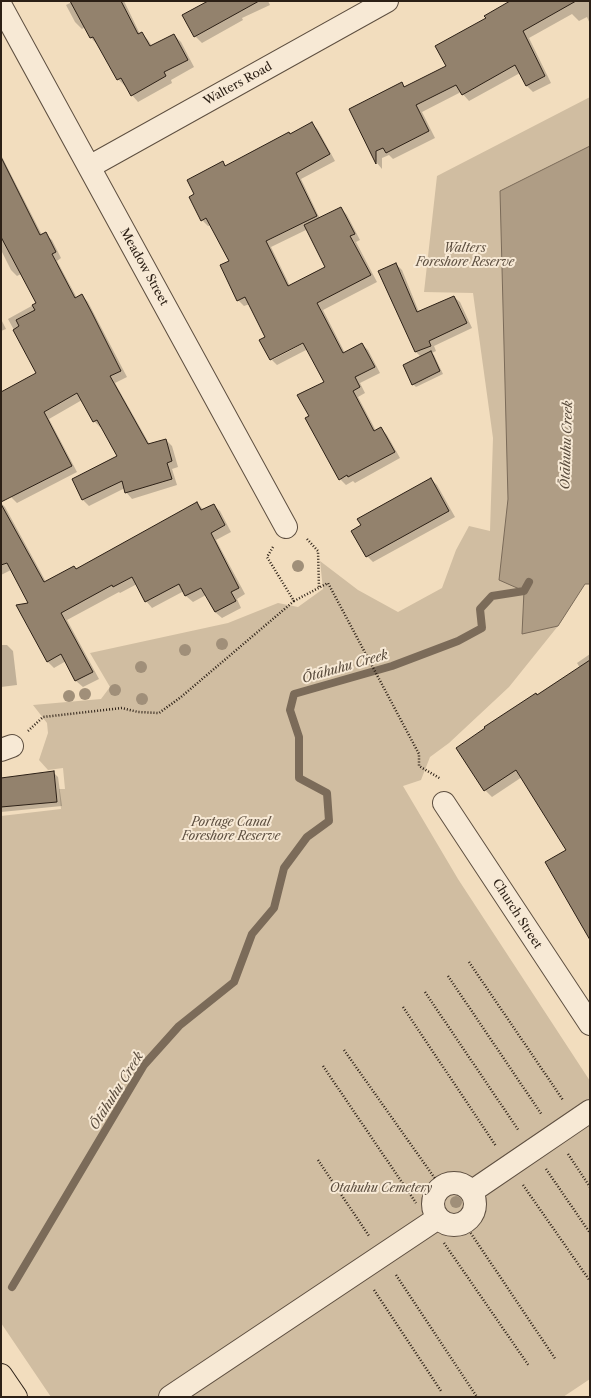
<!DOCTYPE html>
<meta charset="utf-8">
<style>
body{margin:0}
#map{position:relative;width:591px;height:1398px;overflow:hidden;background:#f2ddbe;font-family:"Libre Caslon Text",serif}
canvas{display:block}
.frame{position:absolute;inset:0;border:2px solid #2c2016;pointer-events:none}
</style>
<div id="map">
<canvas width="591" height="1398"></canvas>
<div class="frame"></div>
</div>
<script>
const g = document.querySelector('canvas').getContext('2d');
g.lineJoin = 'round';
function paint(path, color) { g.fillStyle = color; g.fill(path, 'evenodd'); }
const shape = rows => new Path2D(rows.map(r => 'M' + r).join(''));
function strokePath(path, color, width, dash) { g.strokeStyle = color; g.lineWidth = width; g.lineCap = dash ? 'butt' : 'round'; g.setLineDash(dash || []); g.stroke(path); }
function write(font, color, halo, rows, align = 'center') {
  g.font = font + ' "Libre Caslon Text",serif'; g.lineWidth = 4; g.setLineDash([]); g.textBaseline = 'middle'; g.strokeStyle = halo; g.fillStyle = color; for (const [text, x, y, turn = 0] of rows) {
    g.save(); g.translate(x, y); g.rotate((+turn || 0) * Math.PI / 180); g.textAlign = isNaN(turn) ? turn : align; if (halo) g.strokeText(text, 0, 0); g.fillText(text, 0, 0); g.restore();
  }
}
paint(shape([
 [590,97,590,584,585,584,558,626,509,687,449,743,430,757,421,780,403,786,458,879,590,1081,590,1379,563,1397,51,1397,1,1323,1,816,61,809,59,789,65,789,63,768,48,770,39,760,48,733,47,723,33,705,101,699,110,687,90,653,228,623,278,603,298,607,323,589,320,561,358,590,398,612,442,588,456,550,469,526,490,531,493,438,473,293,424,292,437,176]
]), '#d0bda1');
const water = shape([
 [590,146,590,584,585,584,558,626,522,634,524,591,499,580,508,499,500,191,590,146]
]);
paint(water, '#af9d85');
strokePath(water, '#7b6b59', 1);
paint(shape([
 [74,1,124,1,140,34,141,33,148,40,152,46,174,35,181,42,194,67,171,80,172,83,138,102,132,95,126,85,125,86,118,79,98,45,91,38,85,27,82,29,75,22,66,5],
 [210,1,268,1,270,5,242,18,243,20,202,43,195,36],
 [512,1,590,1,590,24,587,17,579,21,572,14,529,38,551,83,533,92,526,85,520,73,469,101,461,92,422,112,435,138,393,159,389,155,382,158,382,169,377,163,350,109,402,83,405,87,447,66,487,18],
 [312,123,318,130,335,161,301,179,320,219,341,208,347,215,360,240,356,242,377,282,323,310,345,353,362,344,368,350,380,373,360,383,365,393,358,397,376,431,381,428,387,435,400,458,355,483,353,481,346,485,340,479,310,417,326,382,308,349,277,365,272,360,308,341,307,339,271,359,267,337,250,304,244,306,238,300,230,261,211,225,208,226,202,220,195,195,222,162,227,167],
 [308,229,327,267,290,286,271,247],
 [1,155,42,235,45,234,52,240,61,258,57,261,77,298,82,295,88,302,127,377,115,383,150,445,166,440,172,446,178,467,172,469,177,485,132,499,126,492,125,488,89,506,83,500,73,479,118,456,101,427,100,427,94,421,82,400,49,419,77,472,17,503,11,497,1,478,1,393,38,374,8,319,37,303,21,274,17,276,11,270,1,250],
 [396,264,402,270,419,312,454,297,460,302,472,328,434,346,436,351,432,353,434,355,443,374,416,387,413,384,421,357,416,352,380,272],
 [1,319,6,329,1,331],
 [431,479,437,485,455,517,373,562,367,556],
 [1,503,5,507,46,582,76,570,197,503,204,510,213,505,220,511,231,532,216,540,245,594,237,599,241,608,222,618,215,612,206,595,193,602,186,596,184,591,152,608,146,601,137,584,120,593,119,592,67,620,99,679,83,687,76,681,66,661,54,668,47,661,30,604,11,570,1,575],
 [1,645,7,645,13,651,17,685,1,687],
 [590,654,590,811,522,777,492,797,485,790,537,696,580,668,577,663],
 [53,772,58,777,62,806,1,812,1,788]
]), '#0003');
strokePath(shape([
 [12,1287,144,1065,179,1026,234,982,252,934,274,908,284,868,307,837,329,821,327,793,299,778,299,737,290,710,294,694,392,666,458,641,482,628,480,609,492,596,524,591,529,582]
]), '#7b6b59', 8);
const building = shape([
 [70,1,121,1,138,34,142,32,150,46,174,34,188,60,164,72,166,76,131,96,121,78,117,80,93,37,90,38,70,1],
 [208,1,259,1,194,37,182,15,208,1],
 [510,1,576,1,523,31,545,76,526,86,515,65,462,95,456,85,416,105,429,131,386,153,383,148,376,151,376,164,349,109,402,82,404,87,446,66,435,46,486,18,484,16,510,1],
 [312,122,330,154,296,173,317,216,266,241,288,286,325,267,304,225,341,207,355,234,350,236,371,275,317,303,343,353,362,343,375,367,355,377,360,387,353,391,374,431,381,427,395,452,348,477,347,475,339,480,305,418,309,416,297,395,324,382,303,343,270,360,259,340,265,337,245,297,237,301,220,265,229,261,206,218,201,221,189,197,194,194,187,180,223,161,225,166,289,132,290,134,312,122],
 [1,157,40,235,46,232,56,252,52,254,75,298,82,294,92,313,121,371,110,376,148,444,166,439,172,461,167,463,172,479,125,493,122,481,82,500,72,479,117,456,97,420,93,422,77,393,44,412,72,466,1,502,1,392,36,373,13,330,19,326,16,320,35,310,32,305,36,303,1,237,1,157],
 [396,263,417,312,454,296,467,323,429,341,431,346,415,352,378,271,396,263],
 [431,351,440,371,412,385,403,365,431,351],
 [431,478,449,511,366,557,351,531,361,525,357,519,431,478],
 [197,502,201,510,214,504,225,525,211,533,239,588,231,592,236,601,215,612,201,588,185,596,179,584,145,602,132,577,113,587,112,585,61,613,93,672,75,681,61,654,47,662,16,605,28,603,7,563,1,565,1,504,44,582,74,566,76,569,197,502],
 [590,660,590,940,545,862,566,850,516,770,484,791,456,748,485,728,484,727,536,693,537,695,590,660],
 [54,771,57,802,1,807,1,778,54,771]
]);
paint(building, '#93826d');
strokePath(building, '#2c2016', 1);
const minor = shape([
 [1,6,286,527],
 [89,167,387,1],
 [1,750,12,746],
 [444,803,590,1024],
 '433 1204a21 21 0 1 1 42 0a21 21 0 1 1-42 0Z',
 [471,1192,590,1111],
 [170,1397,438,1218]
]);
const major = shape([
 [1,1375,16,1397]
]);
strokePath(minor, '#5e4f40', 24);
strokePath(major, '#2c2016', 24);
strokePath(shape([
 [307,539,318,551,319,588],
 [273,547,267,557,294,601,328,583,419,754,419,766,441,779],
 [28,731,43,717,122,708,138,712,159,713,181,697,294,601],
 [469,962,563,1100],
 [448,976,542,1115],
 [425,992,519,1131],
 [403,1007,496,1146],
 [344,1050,441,1187],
 [323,1066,416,1203],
 [568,1154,590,1187],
 [318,1160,369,1236],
 [546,1169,590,1233],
 [523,1185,590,1281],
 [464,1223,556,1360],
 [444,1243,529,1366],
 [396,1275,477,1397],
 [374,1290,441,1391]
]), '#2c2016', 2.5, [1, 2]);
strokePath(minor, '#f7e9d5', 22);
strokePath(major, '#f2ddbe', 22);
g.fillStyle = '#a08f79';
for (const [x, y] of [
 [298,566],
 [222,644],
 [185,650],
 [141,667],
 [115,690],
 [85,694],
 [69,696],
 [142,699],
 [456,1202]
]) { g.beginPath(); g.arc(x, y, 6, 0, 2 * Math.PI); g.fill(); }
write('12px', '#2c2016', '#f7e9d5', [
 ["Walters Road",238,84,-29],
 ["Meadow Street",144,267,61],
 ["Church Street",517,914,57]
]);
write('italic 12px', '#5d4f40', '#f7e9d5', [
 ["Walters",465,249],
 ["Foreshore Reserve",465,263],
 ["Portage Canal",231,823],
 ["Foreshore Reserve",231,837],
 ["Otahuhu Cemetery",381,1189]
]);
write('italic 13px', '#5a4c3d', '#f7e9d5', [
 ["Ōtāhuhu Creek",567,445,-88],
 ["Ōtāhuhu Creek",345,667,-16],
 ["Ōtāhuhu Creek",117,1091,-58]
]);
</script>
